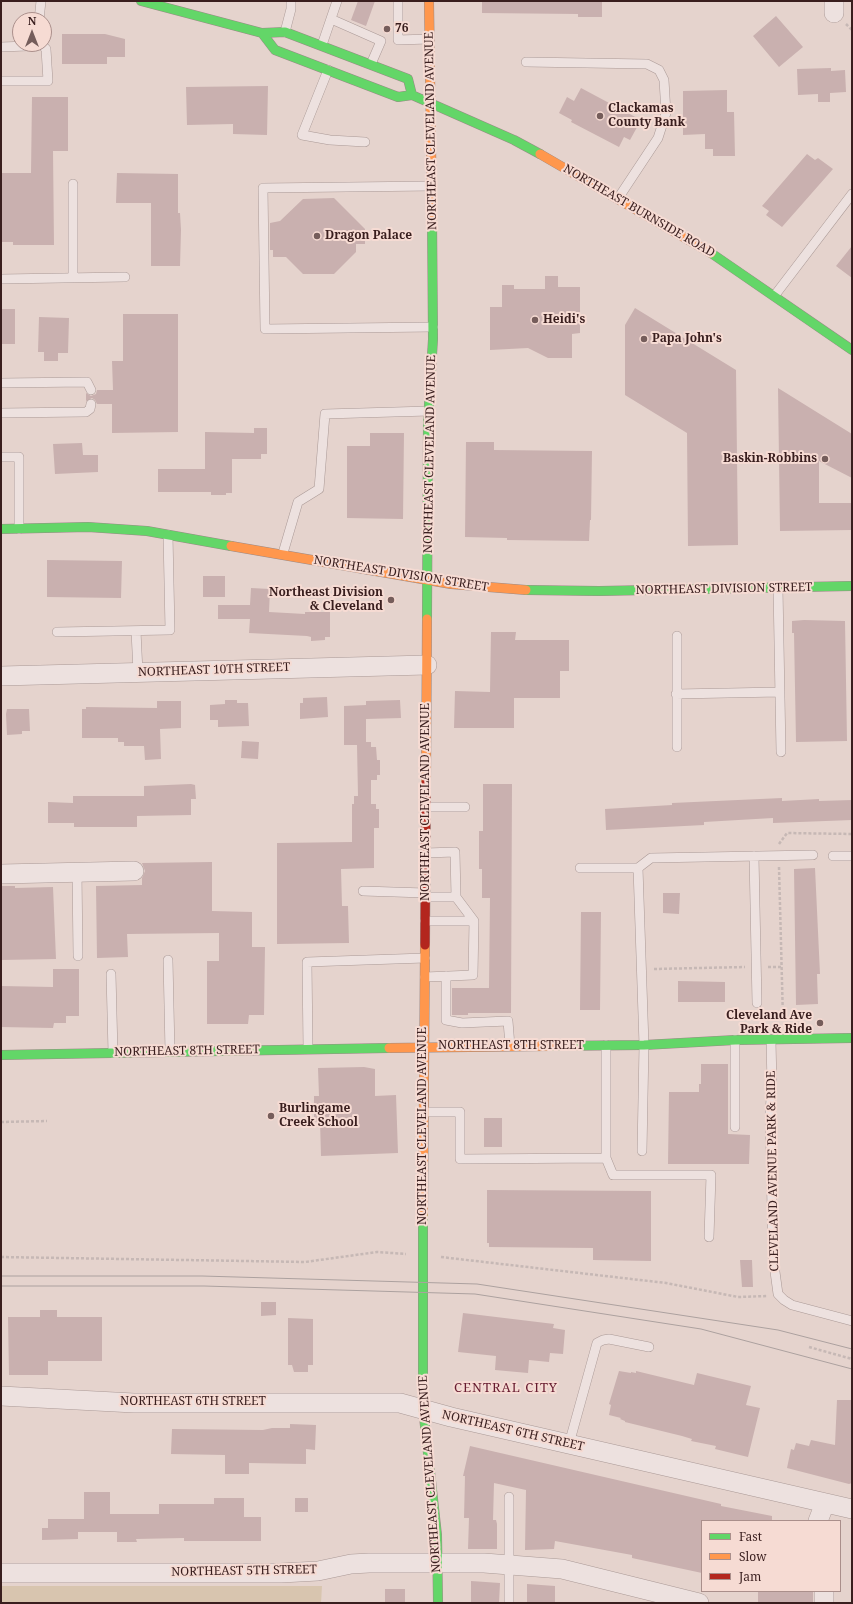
<!DOCTYPE html>
<style>
body{margin:0}
#map{position:relative;width:853px;height:1604px;overflow:hidden;background:#e5d3cd;font-family:"Noto Serif",serif}
canvas{display:block}
.frame{position:absolute;inset:0;border:2px solid #391e1e;pointer-events:none}
.legend{position:absolute;left:701px;top:1520px;width:140px;height:72px;box-sizing:border-box;background:#f6dbd3;border:1px solid #aa8f8b;margin:0;padding:5px 7px;list-style:none;font-size:12px;color:#391e1e}
.legend li{display:flex;align-items:center;gap:8px;height:20px}
.legend b{width:20px;border:1px solid #aa8f8b}
.north{position:absolute;left:12px;top:12px;width:40px;height:40px;box-sizing:border-box;background:#f6dbd3;border:1px solid #aa8f8b;border-radius:50%;rotate:0deg;font-size:11px;font-weight:700;line-height:16px;text-align:center;color:#391e1e}
.north::after{content:'';display:block;margin:auto;width:14px;height:18px;background:#755d5b;clip-path:polygon(50% 0,100% 100%,50% 72%,0 100%)}
</style>
<div id="map">
<canvas width="853" height="1604"></canvas>
<div class="frame"></div>
<ul class="legend">
<li><b style="height:5px;background:#63d668"></b>Fast</li>
<li><b style="height:5px;background:#ff974d"></b>Slow</li>
<li><b style="height:5px;background:#b3261e"></b>Jam</li>
</ul>
<div class="north">N</div>
</div>
<script>
const g = document.querySelector('canvas').getContext('2d');
g.lineJoin = 'round';
function paint(path, color) { g.fillStyle = color; g.fill(path, 'evenodd'); }
const shape = rows => new Path2D(rows.map(r => 'M' + r).join(''));
function strokePath(path, color, width, dash) { g.strokeStyle = color; g.lineWidth = width; g.lineCap = dash ? 'butt' : 'round'; g.setLineDash(dash || []); g.stroke(path); }
function write(font, color, halo, rows, align = 'center') {
  g.font = font + ' "Noto Serif",serif'; g.lineWidth = 4; g.setLineDash([]); g.textBaseline = 'middle'; g.strokeStyle = halo; g.fillStyle = color; for (const [text, x, y, turn = 0] of rows) {
    g.save(); g.translate(x, y); g.rotate((+turn || 0) * Math.PI / 180); g.textAlign = isNaN(turn) ? turn : align; if (halo) g.strokeText(text, 0, 0); g.fillText(text, 0, 0); g.restore();
  }
}
paint(shape([
 [1,1586,322,1586,321,1603,1,1603]
]), '#d8c5af');
paint(shape([
 [358,1,375,1,366,26,351,20],
 [482,1,602,1,602,17,578,17,578,14,482,13],
 [776,16,803,47,779,67,753,36],
 [62,34,105,34,125,39,125,57,107,57,107,64,62,64],
 [831,68,831,71,845,70,846,92,830,93,830,102,818,102,818,94,798,95,797,69],
 [268,86,267,135,233,134,233,124,187,125,186,87],
 [581,88,641,120,630,140,624,137,619,147,571,122,572,120,559,113,567,97,574,101],
 [727,90,727,112,734,112,735,156,713,156,713,149,705,149,705,134,683,135,683,91],
 [32,97,68,97,68,151,53,151,54,245,13,245,13,242,1,242,1,173,31,173],
 [807,154,815,160,818,158,833,169,782,227,766,215,769,211,762,206],
 [117,173,178,174,178,213,180,213,181,230,180,266,151,266,151,203,116,203],
 [334,198,365,229,365,244,356,244,356,252,334,274,303,274,286,257,273,257,273,250,270,250,270,223,280,221,303,199],
 [852,246,852,278,836,266],
 [545,276,558,276,558,287,580,287,580,333,572,334,572,358,548,358,528,348,490,350,490,307,502,307,502,285,514,285,514,289,545,289],
 [635,308,736,370,738,545,688,546,687,433,625,395,625,325],
 [1,309,15,309,15,344,1,344],
 [123,314,178,314,178,432,112,433,112,404,97,404,95,400,92,398,86,401,86,393,91,396,96,394,97,390,113,390,112,361,123,361],
 [39,317,69,318,68,353,58,353,58,361,44,361,44,352,38,352],
 [778,388,852,434,852,478,819,461,819,503,852,503,852,530,780,531],
 [254,428,267,428,267,454,261,454,261,459,232,459,232,493,226,493,226,495,211,495,211,492,158,492,158,469,205,469,205,432,254,433],
 [370,433,404,433,403,519,347,518,347,446,370,446],
 [466,442,494,442,494,450,592,451,591,520,590,520,589,541,507,540,507,538,465,537],
 [82,443,83,455,98,455,98,472,55,474,53,444],
 [47,560,122,561,121,598,47,597],
 [203,576,225,576,225,597,203,597],
 [251,588,270,589,269,612,305,614,305,612,330,612,330,637,325,637,325,640,311,641,311,637,307,636,249,633,250,619,218,619,218,605,250,605],
 [804,620,845,621,847,741,796,742,794,633,792,633,792,621],
 [491,632,516,632,515,640,569,640,569,671,560,671,560,698,514,698,514,728,454,728,455,691,490,692],
 [327,697,328,717,300,719,300,703,303,703,303,698],
 [225,700,237,700,237,703,248,703,249,726,218,727,218,720,210,720,210,705,225,704],
 [400,700,401,718,366,719,366,742,371,742,371,747,376,747,377,760,380,760,380,775,377,775,377,780,371,780,371,804,376,804,376,809,379,809,379,828,374,828,374,868,341,869,342,906,348,906,349,943,277,944,277,843,352,842,352,804,354,804,354,796,358,796,357,745,344,745,344,706,366,705,366,701],
 [157,701,181,701,181,728,160,729,161,759,145,760,144,746,124,746,124,742,118,742,118,738,82,738,82,709,86,709,86,707,157,708],
 [7,709,29,709,30,731,22,731,22,734,7,735,6,714],
 [242,741,259,742,258,759,241,758],
 [191,784,195,785,196,799,191,799,191,815,137,816,137,827,74,827,74,823,48,823,48,802,73,803,73,796,144,796,144,786],
 [483,784,512,784,511,1013,468,1013,468,1015,452,1015,452,988,489,988,490,898,482,898,482,869,479,869,479,831,483,831],
 [782,798,782,801,819,799,819,801,852,800,852,820,773,823,773,818,704,822,704,825,606,830,605,809,672,805,672,803],
 [212,862,212,911,252,912,252,947,265,947,264,1015,249,1015,248,1024,207,1024,207,961,219,961,219,933,127,934,128,957,97,958,96,886,142,885,142,878,145,871,142,863],
 [815,868,820,974,817,974,818,1004,796,1005,794,869],
 [1,886,15,886,15,888,53,887,56,959,1,960],
 [663,893,680,893,679,914,663,913],
 [581,912,601,912,600,1010,580,1010],
 [53,969,79,969,79,1016,66,1016,66,1023,54,1023,53,1028,1,1027,1,986,53,987],
 [678,981,725,982,725,1002,678,1002],
 [701,1064,728,1064,728,1134,750,1135,749,1164,668,1164,669,1092,699,1092,699,1084,701,1084],
 [364,1067,375,1069,375,1096,396,1095,398,1153,321,1156,320,1121,314,1122,314,1096,319,1096,318,1068],
 [484,1118,502,1118,502,1147,484,1147],
 [487,1190,651,1191,651,1261,593,1260,593,1248,489,1247,489,1243,487,1243],
 [740,1260,752,1260,753,1287,742,1287],
 [261,1302,276,1302,276,1315,261,1316],
 [40,1310,57,1310,57,1317,102,1317,102,1361,48,1361,48,1375,9,1375,8,1317,40,1317],
 [463,1313,554,1324,553,1328,565,1330,563,1354,550,1353,549,1362,529,1360,528,1373,495,1370,496,1356,458,1352],
 [288,1318,313,1319,313,1365,308,1365,308,1372,294,1372,292,1365,288,1365],
 [619,1371,631,1373,631,1372,636,1373,636,1371,694,1385,697,1373,751,1386,746,1405,760,1408,748,1457,715,1449,716,1446,691,1441,692,1439,682,1436,625,1422,625,1421,620,1419,621,1418,609,1415,611,1405,609,1404],
 [837,1400,852,1400,852,1483,849,1484,787,1468,791,1449,794,1450,796,1443,809,1446,811,1440,835,1445],
 [290,1424,316,1425,315,1450,306,1449,306,1464,249,1463,249,1474,225,1474,225,1455,171,1454,172,1429,263,1430,272,1428,290,1428],
 [470,1446,721,1504,721,1506,772,1516,772,1521,702,1521,702,1573,632,1558,632,1555,555,1541,554,1549,525,1550,526,1490,494,1483,493,1520,496,1520,497,1524,497,1549,468,1549,469,1518,464,1518,465,1476,463,1476],
 [84,1492,110,1492,110,1514,159,1514,159,1504,214,1504,214,1498,244,1498,244,1517,261,1517,261,1541,184,1541,184,1538,136,1539,137,1542,117,1542,117,1532,78,1532,78,1539,42,1540,42,1528,48,1528,48,1519,84,1519],
 [295,1498,308,1498,308,1512,295,1512],
 [471,1581,500,1583,499,1603,471,1603],
 [527,1584,555,1586,555,1603,527,1603],
 [385,1589,405,1589,405,1603,385,1603],
 [758,1591,813,1591,813,1603,758,1603]
]), '#c9b0af');
const lane = shape([
 [398,1,398,40,429,39],
 [331,19,381,41,371,64],
 [39,20,41,1],
 [285,32,291,9,291,1],
 [322,45,337,1],
 [1,47,27,46,30,44],
 [526,62,647,64,659,70,664,80,666,113,658,138,619,197],
 [328,70,302,135,330,140,365,142],
 [1,81,48,81,46,49,41,44],
 [73,184,73,278],
 [432,186,263,188,265,329,433,327],
 [1,279,125,277],
 [775,295,852,194],
 [1,383,87,382,91,390],
 [1,413,86,412,90,409,91,404],
 [1,457,19,457,19,529],
 [283,553,298,502,319,489,325,414,429,411],
 [778,588,781,752],
 [136,631,138,672],
 [57,632,170,630,168,535],
 [677,636,677,747],
 [676,694,780,692],
 [426,807,465,807],
 [426,853,455,852,456,897],
 [754,856,757,1003],
 [833,856,852,856],
 [580,868,638,868,644,1045,642,1151],
 [638,868,651,858,813,855],
 [77,872,78,956],
 [363,891,425,893],
 [425,897,456,897,474,921],
 [168,960,170,1052],
 [111,974,113,1053],
 [446,976,446,1020,462,1023,508,1021,510,1046],
 [425,977,473,975,474,921,425,921],
 [735,1040,735,1127],
 [771,1040,772,1086,770,1112,773,1257,778,1294,784,1300,792,1305,852,1321],
 [308,1049,307,962,425,958],
 [424,1112,460,1112,460,1159,606,1158,606,1045],
 [606,1158,613,1175,711,1175,709,1237],
 [569,1444,597,1343,603,1340,609,1339,649,1347],
 [509,1603,509,1497]
]);
const street = shape([
 [834,1,834,13],
 [1,676,427,665],
 [1,874,134,871],
 [1,1396,134,1403,400,1403,451,1417,852,1509],
 [818,1521,825,1503],
 [1,1573,281,1573,318,1571,351,1564,369,1563,484,1563,562,1569,699,1603],
 [824,1591,824,1603]
]);
const fast = shape([
 [141,1,262,33,285,32,408,79,412,95],
 [262,33,275,50,398,97,412,95,514,140,540,154],
 [711,253,852,350],
 [1,529,88,527,147,531,231,546],
 [526,590,599,591,852,586],
 [427,619,428,421,433,339,432,215],
 [550,1046,644,1045,735,1040,852,1038],
 [1,1055,389,1048],
 [423,1215,423,1408,437,1535,438,1603]
]);
const slow = shape([
 [429,1,432,215],
 [540,154,711,253],
 [231,546,451,584,526,590],
 [426,783,427,619],
 [389,1048,550,1046],
 [423,1215,425,945]
]);
const jam = shape([
 [425,945,426,783]
]);
strokePath(lane, '#aa9996', 10);
strokePath(street, '#aa9996', 20);
strokePath(fast, '#9a8986', 10);
strokePath(slow, '#9a8986', 10);
strokePath(jam, '#9a8986', 10);
strokePath(shape([
 [846,24,852,30],
 [779,844,787,833,852,834],
 [779,867,783,1020],
 [768,967,781,967],
 [654,969,745,967],
 [1,1122,47,1121],
 [1,1257,305,1262,377,1252,406,1254],
 [441,1257,666,1283,738,1297,767,1296],
 [809,1347,852,1359]
]), '#c6b8b5', 2.5, [3, 2]);
strokePath(lane, '#ede1df', 9);
strokePath(street, '#ede1df', 19);
strokePath(fast, '#63d668', 9);
strokePath(slow, '#ff974d', 9);
strokePath(jam, '#b3261e', 9);
strokePath(shape([
 [1,1276,202,1276,477,1284,778,1330,852,1349],
 [1,1286,204,1286,475,1294,701,1329,852,1369]
]), '#aca19f', 1);
for (const [x, y, r, color] of [
 [387,29,4,"#755d5b"],
 [600,116,4,"#755d5b"],
 [317,236,4,"#755d5b"],
 [535,320,4,"#755d5b"],
 [644,339,4,"#755d5b"],
 [825,459,4,"#755d5b"],
 [391,600,4,"#755d5b"],
 [820,1023,4,"#755d5b"],
 [271,1116,4,"#755d5b"]
]) { const dot = new Path2D(); dot.arc(x, y, r, 0, 2 * Math.PI); g.fillStyle = color; g.fill(dot); strokePath(dot, '#f6dbd3', 1.5); }
write('bold 12px', '#391e1e', '#f6dbd3', [
 ["76",395,29],
 ["Clackamas",608,109],
 ["County Bank",608,123],
 ["Dragon Palace",325,236],
 ["Heidi's",543,320],
 ["Papa John's",652,339],
 ["Baskin-Robbins",817,459,"right"],
 ["Northeast Division",383,593,"right"],
 ["& Cleveland",383,607,"right"],
 ["Cleveland Ave",812,1016,"right"],
 ["Park & Ride",812,1030,"right"],
 ["Burlingame",279,1109],
 ["Creek School",279,1123]
], 'left');
write('12px', '#391e1e', '#f6dbd3', [
 ["NORTHEAST CLEVELAND AVENUE",431,131,-91],
 ["NORTHEAST BURNSIDE ROAD",639,211,30],
 ["NORTHEAST CLEVELAND AVENUE",430,454,-89],
 ["NORTHEAST DIVISION STREET",401,574,9],
 ["NORTHEAST DIVISION STREET",724,589,-1],
 ["NORTHEAST 10TH STREET",214,670,-2],
 ["NORTHEAST CLEVELAND AVENUE",426,802,-90],
 ["NORTHEAST 8TH STREET",511,1046],
 ["NORTHEAST 8TH STREET",187,1051,-1],
 ["NORTHEAST CLEVELAND AVENUE",423,1126,-90],
 ["CLEVELAND AVENUE PARK & RIDE",773,1171,-91],
 ["NORTHEAST 6TH STREET",193,1402],
 ["NORTHEAST 6TH STREET",513,1431,13],
 ["NORTHEAST CLEVELAND AVENUE",430,1474,-94],
 ["NORTHEAST 5TH STREET",244,1571,-1]
]);
g.letterSpacing = '1px';
write('13px', '#671c30', '#f6dbd3', [
 ["CENTRAL CITY",506,1388]
]);
g.letterSpacing = '0px';
</script>
